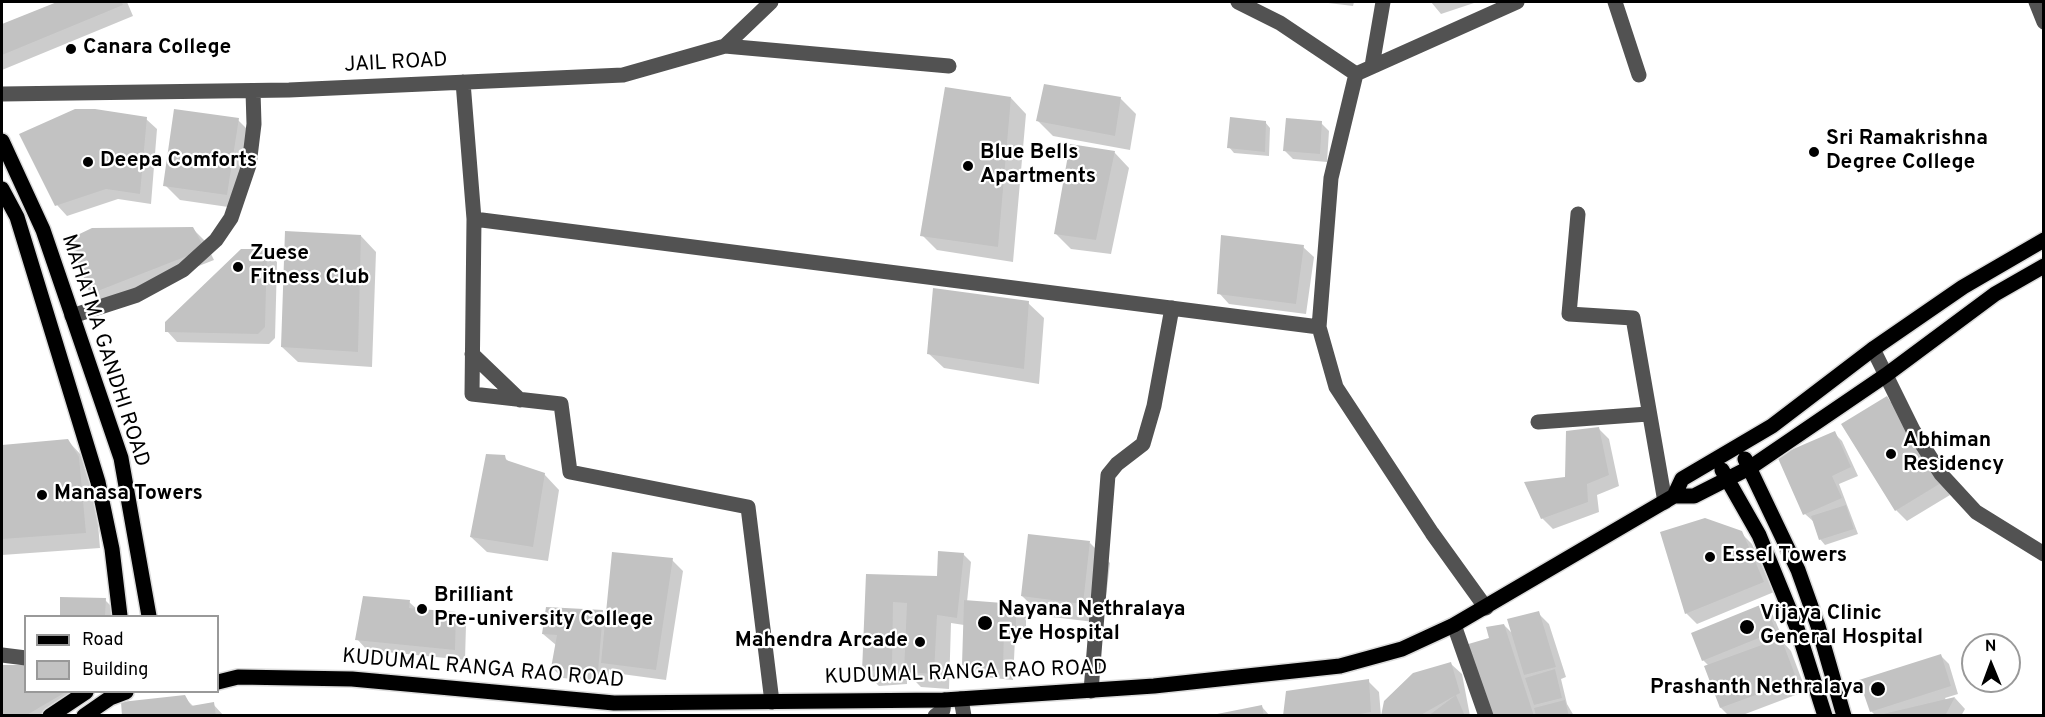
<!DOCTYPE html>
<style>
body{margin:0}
#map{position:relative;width:2045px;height:717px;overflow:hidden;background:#fff;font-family:Overpass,sans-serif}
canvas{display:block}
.frame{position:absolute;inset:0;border:3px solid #000;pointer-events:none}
.legend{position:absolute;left:24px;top:615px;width:195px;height:78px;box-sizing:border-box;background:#fff;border:2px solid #999;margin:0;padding:8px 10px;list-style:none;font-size:18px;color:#000}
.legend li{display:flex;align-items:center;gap:12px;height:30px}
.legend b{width:30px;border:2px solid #999}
.north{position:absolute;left:1961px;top:633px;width:60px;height:60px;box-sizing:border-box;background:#fff;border:2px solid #999;border-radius:50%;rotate:359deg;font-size:16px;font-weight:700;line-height:24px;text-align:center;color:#000}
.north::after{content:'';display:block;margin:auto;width:21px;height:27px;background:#000;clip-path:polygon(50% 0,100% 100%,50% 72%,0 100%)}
</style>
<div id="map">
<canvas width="2045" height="717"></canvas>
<div class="frame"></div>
<ul class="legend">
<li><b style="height:8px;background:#000"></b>Road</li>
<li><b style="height:16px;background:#c2c2c2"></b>Building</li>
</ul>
<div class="north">N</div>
</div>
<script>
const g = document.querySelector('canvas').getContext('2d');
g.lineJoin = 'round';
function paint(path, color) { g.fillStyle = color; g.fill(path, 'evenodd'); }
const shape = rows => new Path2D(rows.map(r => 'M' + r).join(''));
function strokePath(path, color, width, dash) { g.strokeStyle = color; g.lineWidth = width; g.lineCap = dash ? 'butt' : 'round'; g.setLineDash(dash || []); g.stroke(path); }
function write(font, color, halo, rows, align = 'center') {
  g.font = font + ' Overpass,sans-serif'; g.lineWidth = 4.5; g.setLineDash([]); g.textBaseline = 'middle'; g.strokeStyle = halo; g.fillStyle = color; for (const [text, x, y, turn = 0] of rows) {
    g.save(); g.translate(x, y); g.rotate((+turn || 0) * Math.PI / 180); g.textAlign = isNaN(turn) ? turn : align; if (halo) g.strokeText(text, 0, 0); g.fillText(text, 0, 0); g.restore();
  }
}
paint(shape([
 [61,2,127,2,133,16,2,70,2,26],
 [1320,2,1354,2,1353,6],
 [1431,2,1477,2,1441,14],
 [1011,98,1026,114,1013,262,937,250,922,235],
 [1120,98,1136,114,1130,150,1053,136,1037,120],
 [146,119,157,129,151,204,118,199,67,216,57,205],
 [238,120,253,135,242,209,180,200,165,185],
 [1265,122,1270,128,1269,156,1234,153,1229,147],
 [1321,123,1329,131,1327,162,1293,159,1285,151],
 [1114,152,1129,168,1111,254,1071,249,1056,234],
 [193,229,204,240,214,260,102,304,91,293,71,240],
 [361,236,376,252,372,367,298,362,282,347],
 [1303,247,1314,257,1306,314,1229,304,1219,293],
 [266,251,277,262,275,338,269,344,177,342,167,331],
 [1028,303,1044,318,1039,384,944,368,928,353],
 [1887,398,1897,409,1950,495,1907,521,1896,510,1843,425],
 [1598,428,1609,439,1619,486,1597,495,1599,512,1553,529,1542,518],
 [1834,433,1842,441,1858,476,1839,484,1858,534,1825,545,1820,539,1814,522,1805,514],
 [68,441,83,457,94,474,100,548,2,555,2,446],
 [504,457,511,464,544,474,559,490,548,561,487,552,471,537],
 [1741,533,1752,544,1774,592,1697,624,1686,613],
 [1090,543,1110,563,1103,623,1043,616,1022,596],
 [963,554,971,562,967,602,1015,606,1026,617,1026,639,1015,639,1013,680,974,676,963,665,964,625,951,623,949,689,921,687,907,673,907,684,879,686,863,671,867,575,939,577],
 [672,560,683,571,666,680,614,673,609,669,608,683,563,678,552,668,556,645,543,634,602,612,607,617],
 [61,599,105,600,113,608,113,616,61,616],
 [409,602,418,610,455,614,466,625,465,660,367,650,357,639],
 [1764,605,1772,613,1783,639,1781,640,1791,651,1806,691,1740,716,1729,716,1721,708,1706,667,1709,666,1703,660],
 [1538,613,1549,624,1566,677,1561,679,1567,704,1574,716,1492,716,1491,639,1504,625,1514,635],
 [1941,656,1949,664,1958,694,1945,698,1946,700,1955,698,1965,709,1961,716,1876,716,1871,711],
 [1451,664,1462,674,1470,716,1383,716],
 [26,666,26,692,80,692,54,716,2,716,2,667],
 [1368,681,1379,692,1381,716,1284,716],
 [184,697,194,707,213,704,224,716,123,716],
 [1262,707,1270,716,1220,716]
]), '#0003');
paint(shape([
 [57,2,122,2,123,5,2,55,2,24],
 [1044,84,1121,97,1115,136,1036,121],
 [945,87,1011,97,998,247,920,236],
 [75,109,95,109,147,117,140,194,106,189,55,206,19,134],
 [174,109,239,118,227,195,163,186],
 [1230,117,1266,121,1265,152,1227,148],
 [1286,118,1322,121,1320,154,1283,151],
 [1070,144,1115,151,1096,240,1054,234],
 [193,227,205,249,90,294,69,239,92,228],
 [285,231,361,235,358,352,281,347],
 [1221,235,1304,245,1296,304,1217,294],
 [241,249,267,249,265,327,258,334,165,332,165,322],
 [933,288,1029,301,1024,369,927,354],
 [1887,396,1941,483,1895,511,1841,424],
 [1599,427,1609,475,1587,484,1588,502,1541,519,1524,482,1565,477,1566,431],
 [1835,431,1851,467,1832,476,1842,498,1803,515,1777,456],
 [68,439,79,457,86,533,2,539,2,445],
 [486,454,505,455,506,460,545,473,533,547,470,537],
 [1846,505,1854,529,1819,540,1811,516],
 [1705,518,1742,531,1764,582,1685,614,1660,532],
 [1028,534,1090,541,1083,604,1021,596],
 [938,551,964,553,957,618,937,615,934,674,904,672,907,603,893,602,892,669,862,672,866,574,937,576],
 [612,552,673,558,656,670,601,663],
 [363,596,410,600,409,608,456,612,455,650,355,640],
 [60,597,106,598,105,616,60,616],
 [964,600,1016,604,1016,629,1004,629,1003,670,962,665],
 [1765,603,1776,631,1702,661,1691,633],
 [546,607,603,610,598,673,551,668,557,635,542,634],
 [1539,611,1556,667,1524,675,1507,619],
 [1504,624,1534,716,1490,716,1465,645,1489,638,1486,627],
 [1781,638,1797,680,1720,708,1704,666],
 [1941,654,1951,686,1870,712,1859,680],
 [1451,662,1460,693,1456,695,1465,716,1428,716,1456,695,1419,716,1381,716,1384,701,1413,673],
 [2,665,26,665,26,692,66,692,25,716,2,716],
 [1555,669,1562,698,1534,705,1525,678],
 [1369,679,1371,712,1349,716,1283,716,1286,691],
 [185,695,191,706,214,702,216,716,122,716,121,702],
 [1955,697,1945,716,1879,716,1879,715],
 [1565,700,1569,716,1536,716,1534,708],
 [1262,705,1264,716,1217,716,1217,714]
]), '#c2c2c2');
const major = shape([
 [2,141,43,230,121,458,149,616],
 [2,189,17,217,98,482,112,549,120,616],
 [1745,459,1798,570,1818,626,1844,716],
 [1722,470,1759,535,1797,628,1825,716],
 [1674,496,1682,479,1772,426,1873,349,1963,287,2044,240],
 [218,682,238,677,352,679,614,703,944,700,1154,686,1340,666,1402,649,1454,625,1674,496,1694,496,1751,467,1886,375,1995,294,2044,266],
 [50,716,86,692],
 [84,716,110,698,126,692]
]);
strokePath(major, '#dbdbdb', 18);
strokePath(shape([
 [1238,2,1280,23,1356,74,1331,178,1319,327,1336,387,1432,533,1486,608],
 [1615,2,1639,75],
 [2036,2,2044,22],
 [725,46,949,66],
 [1372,66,1383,2],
 [1356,74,1517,2],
 [463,82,474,219,472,394,561,404,570,472,748,507,772,702],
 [2,94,289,90,623,75,725,46,771,2],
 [1578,214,1569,314,1633,318,1665,502],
 [474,219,1319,327],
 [72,316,137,295,183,270,216,240,231,218,249,165,254,124,253,91],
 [1873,349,1913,430,1941,474,1976,512,2044,554],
 [472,354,520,400],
 [1538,422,1648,414],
 [1454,625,1486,716],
 [2,655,26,658],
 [1091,691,1108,475,1117,464,1143,444,1154,406,1172,308],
 [961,699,964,716],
 [935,716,943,710,944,700]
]), '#525252', 15);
strokePath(major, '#000', 15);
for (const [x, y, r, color] of [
 [71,49,6,"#000"],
 [1814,152,6,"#000"],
 [88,162,6,"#000"],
 [968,166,6,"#000"],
 [238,267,6,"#000"],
 [1891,454,6,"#000"],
 [42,495,6,"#000"],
 [1710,557,6,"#000"],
 [422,609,6,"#000"],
 [985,623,8,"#000"],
 [1747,627,8,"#000"],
 [920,642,6,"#000"],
 [1878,689,8,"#000"]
]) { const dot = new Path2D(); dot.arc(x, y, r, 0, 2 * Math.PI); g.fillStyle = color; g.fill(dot); strokePath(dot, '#fff', 2); }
write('bold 21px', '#000', '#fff', [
 ["Canara College",83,49],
 ["Sri Ramakrishna",1826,140],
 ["Degree College",1826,164],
 ["Blue Bells",980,154],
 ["Apartments",980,178],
 ["Deepa Comforts",100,162],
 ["Zuese",250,255],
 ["Fitness Club",250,279],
 ["Abhiman",1903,442],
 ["Residency",1903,466],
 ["Manasa Towers",54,495],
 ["Essel Towers",1722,557],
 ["Brilliant",434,597],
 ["Pre-university College",434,621],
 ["Nayana Nethralaya",998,611],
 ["Eye Hospital",998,635],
 ["Vijaya Clinic",1760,615],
 ["General Hospital",1760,639],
 ["Mahendra Arcade",908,642,"right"],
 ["Prashanth Nethralaya",1864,689,"right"]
], 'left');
write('21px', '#000', '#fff', [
 ["JAIL ROAD",396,64,-3],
 ["MAHATMA GANDHI ROAD",104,351,72],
 ["KUDUMAL RANGA RAO ROAD",483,670,5],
 ["KUDUMAL RANGA RAO ROAD",966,674,-2]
]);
</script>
